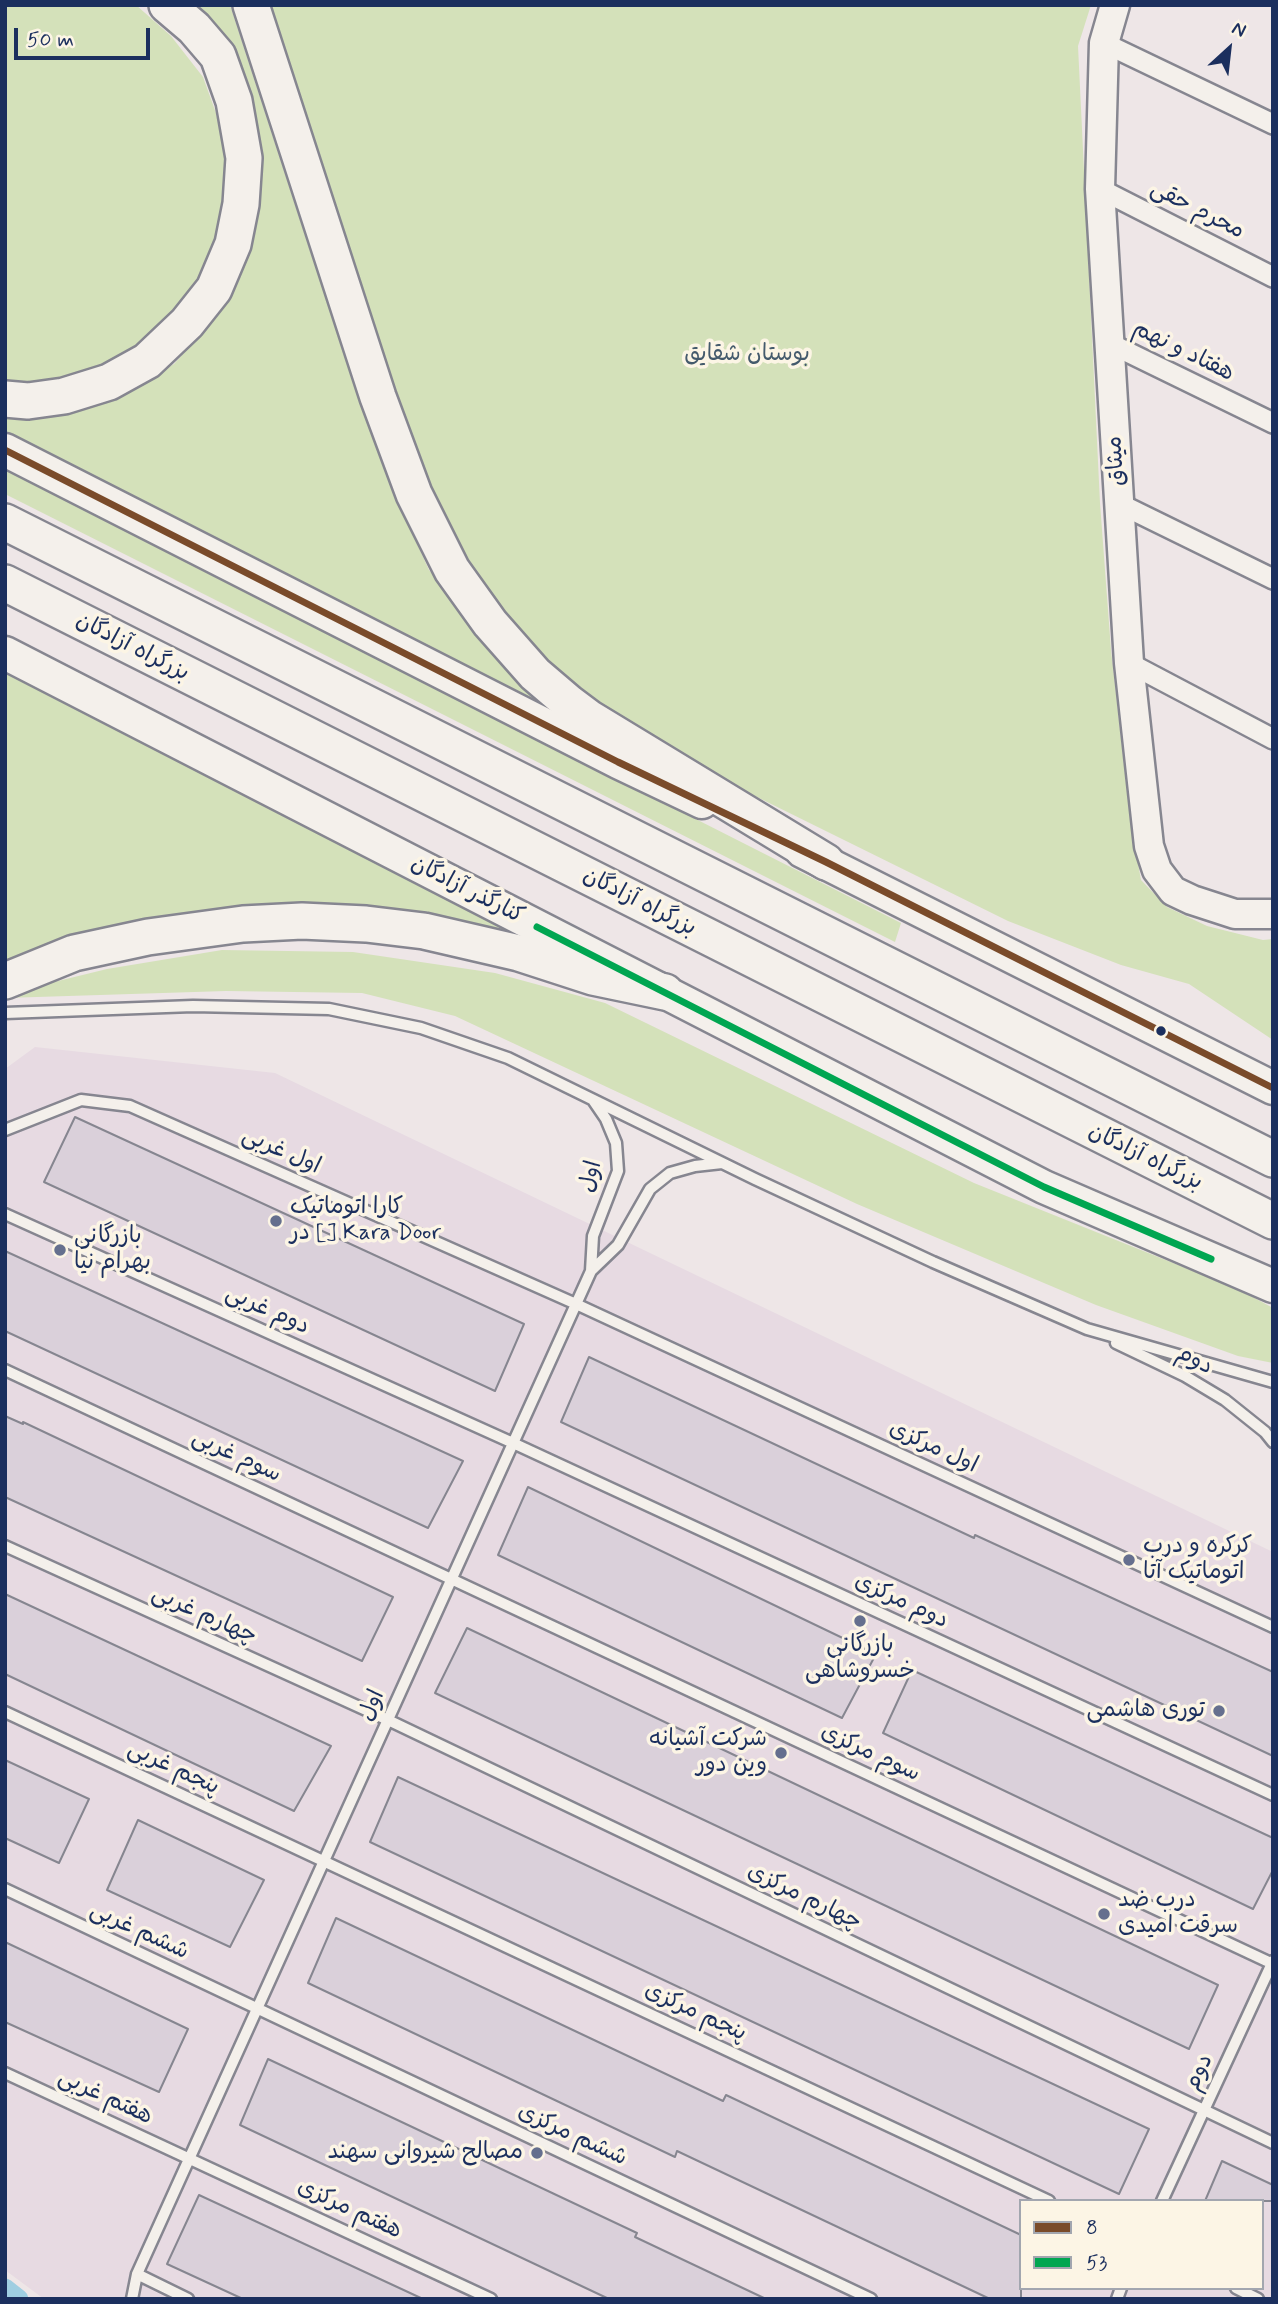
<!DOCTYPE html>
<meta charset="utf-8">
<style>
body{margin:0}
#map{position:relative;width:1278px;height:2304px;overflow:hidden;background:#eee6e7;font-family:Mynerve,sans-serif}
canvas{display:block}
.frame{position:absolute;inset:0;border:7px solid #1b2f5e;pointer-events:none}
.legend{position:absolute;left:1019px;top:2199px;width:245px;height:91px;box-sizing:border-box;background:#fcf5e5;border:2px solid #a2a6af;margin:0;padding:9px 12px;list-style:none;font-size:21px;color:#1b2f5e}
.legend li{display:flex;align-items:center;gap:14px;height:35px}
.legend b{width:35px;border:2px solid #a2a6af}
.north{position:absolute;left:1194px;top:14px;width:70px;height:70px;-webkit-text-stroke:5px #fcf5e5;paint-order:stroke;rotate:27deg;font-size:19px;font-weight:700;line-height:28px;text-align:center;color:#1b2f5e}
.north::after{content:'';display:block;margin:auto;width:24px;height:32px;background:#1b2f5e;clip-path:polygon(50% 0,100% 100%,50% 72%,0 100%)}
.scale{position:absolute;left:14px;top:28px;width:136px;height:32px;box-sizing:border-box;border:4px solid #1b2f5e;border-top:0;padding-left:9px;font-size:21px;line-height:24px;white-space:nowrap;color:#1b2f5e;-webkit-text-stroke:5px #fcf5e5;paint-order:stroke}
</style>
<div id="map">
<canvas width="1278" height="2304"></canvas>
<div class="frame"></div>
<ul class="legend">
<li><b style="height:9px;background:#7a4b2a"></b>8</li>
<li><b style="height:9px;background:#00a651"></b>53</li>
</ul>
<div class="north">N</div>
<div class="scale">50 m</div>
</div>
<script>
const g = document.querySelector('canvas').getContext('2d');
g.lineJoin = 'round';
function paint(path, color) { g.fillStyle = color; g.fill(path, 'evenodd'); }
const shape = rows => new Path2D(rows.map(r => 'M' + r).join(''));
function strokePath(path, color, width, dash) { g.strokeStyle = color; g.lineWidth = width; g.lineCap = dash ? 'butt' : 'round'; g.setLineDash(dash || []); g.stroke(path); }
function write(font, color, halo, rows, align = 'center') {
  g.font = font + ' Mynerve,"Playpen Sans Arabic",sans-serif'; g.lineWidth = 7; g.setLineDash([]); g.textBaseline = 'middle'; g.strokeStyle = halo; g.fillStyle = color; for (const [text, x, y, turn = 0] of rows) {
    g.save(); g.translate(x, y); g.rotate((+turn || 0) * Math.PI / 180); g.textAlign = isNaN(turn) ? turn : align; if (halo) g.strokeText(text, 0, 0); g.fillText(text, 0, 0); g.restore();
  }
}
paint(shape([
 [35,1047,275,1073,1273,1552,1273,2299,44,2299,5,2270,5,1069],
 [1021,2201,1262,2201,1262,2288,1021,2288]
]), '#e7dae2');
paint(shape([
 [5,5,136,5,171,36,203,77,216,113,228,172,223,225,199,277,170,316,135,349,75,380,5,383],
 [189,5,230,5,313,260,391,487,429,570,541,700,534,705,5,437,5,416,115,396,174,364,213,320,244,267,258,207,263,151,238,73],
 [265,5,1091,5,1078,46,1100,503,1111,650,1130,819,1141,880,1167,907,1207,926,1263,940,1273,939,1273,1040,1189,984,1121,965,1008,921,672,755,569,684,489,599,435,509,322,192],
 [5,469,901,923,895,942,5,494],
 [5,665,596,967,419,918,5,963],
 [222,950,353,952,495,973,605,1003,974,1183,1238,1289,1273,1308,1273,1363,1238,1356,1096,1305,857,1204,455,1016,362,993,226,991,5,998,5,994,107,969]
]), '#d4e1ba');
strokePath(shape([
 [5,2288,19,2299]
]), '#9fcee1', 19);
const building = shape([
 [75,1117,524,1324,495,1391,44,1182,75,1117],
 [5,1251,463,1461,428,1528,5,1331,5,1251],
 [589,1357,974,1538,975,1535,1273,1672,1273,1756,561,1422,589,1357],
 [5,1416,23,1424,23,1422,393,1597,362,1661,5,1497,5,1416],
 [528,1487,876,1654,842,1718,498,1555,528,1487],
 [5,1594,331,1746,294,1811,5,1674,5,1594],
 [467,1628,1218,1985,1189,2049,435,1693,467,1628],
 [912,1670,1273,1838,1273,1870,1253,1909,883,1733,912,1670],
 [5,1760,89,1799,59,1863,5,1838,5,1760],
 [398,1777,1149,2129,1119,2194,370,1842,398,1777],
 [138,1820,264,1880,230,1947,107,1890,138,1820],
 [336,1918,723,2101,726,2095,1021,2235,1021,2299,990,2299,677,2151,675,2157,308,1983,336,1918],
 [5,1942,188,2029,159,2092,5,2022,5,1942],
 [268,2059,637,2233,635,2237,766,2299,609,2299,240,2125,268,2059],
 [1222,2161,1273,2185,1273,2201,1205,2201,1222,2161],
 [199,2195,423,2299,243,2299,167,2264,199,2195]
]);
paint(building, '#dad0da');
strokePath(building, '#868690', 2);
const lane = shape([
 [5,1013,193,1006,329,1009,421,1028,508,1058,755,1179,933,1262,1087,1329,1273,1382],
 [5,1130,81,1100,130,1106,576,1304,1273,1627],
 [5,1214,513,1443,1273,1795],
 [591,1271,618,1245,650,1189,670,1173,695,1166,722,1163],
 [1116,1343,1185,1376,1225,1400,1265,1432,1273,1442],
 [5,1370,1273,1964],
 [5,1546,388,1720,1273,2143],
 [5,1712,1049,2201],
 [5,1889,871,2299],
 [5,2073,491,2299],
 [1162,2201,1273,1961],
 [137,2274,188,2299],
 [1236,2288,1258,2299],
 [132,2299,137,2274,591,1271,593,1236,618,1171,616,1143,606,1119,593,1100],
 [1117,2299,1121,2288]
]);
const street = shape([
 [1104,43,1273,124],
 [1100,189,1273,277],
 [1109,343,1273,423],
 [1120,504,1273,579],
 [1129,663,1273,739]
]);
const secondary = shape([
 [1115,5,1104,43,1100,189,1129,663,1149,846,1157,870,1173,891,1192,900,1235,914,1273,914]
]);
const primary = shape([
 [5,450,618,762,702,802],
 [5,653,1044,1187,1273,1286],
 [802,851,1273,1088]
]);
const highway = shape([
 [251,5,378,397,414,494,452,570,490,623,535,674,569,703,589,718,826,862],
 [5,399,28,401,64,396,109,382,147,361,187,323,214,289,233,244,241,204,244,158,234,101,218,56,194,28,167,5],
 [5,522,1273,1159],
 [5,583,1273,1221],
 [5,981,74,953,148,937,243,924,302,921,366,924,424,931,519,953,593,977,665,992]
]);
strokePath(lane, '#868690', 15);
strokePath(street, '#868690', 24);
strokePath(secondary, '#868690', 33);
strokePath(primary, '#868690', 37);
strokePath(highway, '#868690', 40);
strokePath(lane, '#f4f0eb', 10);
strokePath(street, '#f4f0eb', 19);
strokePath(secondary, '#f4f0eb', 28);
strokePath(primary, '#f4f0eb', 32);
strokePath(highway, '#f4f0eb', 35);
strokePath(shape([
 [5,450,618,762,826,862,1273,1088]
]), '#7a4b2a', 7);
strokePath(shape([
 [537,927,1044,1187,1211,1259]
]), '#00a651', 7);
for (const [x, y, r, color] of [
 [1161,1031,6,"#1b2f5e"],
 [276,1221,7,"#656f8e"],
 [60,1250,7,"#656f8e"],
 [1129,1560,7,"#656f8e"],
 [860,1621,7,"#656f8e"],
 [1219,1711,7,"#656f8e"],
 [781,1753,7,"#656f8e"],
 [1104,1914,7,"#656f8e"],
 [537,2153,7,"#656f8e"]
]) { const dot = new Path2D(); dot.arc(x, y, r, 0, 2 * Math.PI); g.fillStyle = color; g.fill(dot); strokePath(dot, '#fcf5e5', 2.5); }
write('23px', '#1b2f5e', '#fcf5e5', [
 ["محرم حقی",1197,211,27],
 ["هفتاد و نهم",1183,352,26],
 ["میثاق",1117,461,-94],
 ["بزرگراه آزادگان",132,648,27],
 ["کنارگذر آزادگان",467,891,27],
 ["بزرگراه آزادگان",639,903,27],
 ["اول غربی",281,1152,24],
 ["بزرگراه آزادگان",1145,1158,26],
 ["اول",592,1177,-76],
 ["دوم غربی",267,1311,24],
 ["دوم",1194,1361,28],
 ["اول مرکزی",933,1448,25],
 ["سوم غربی",236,1457,25],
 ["دوم مرکزی",901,1602,25],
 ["چهارم غربی",204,1616,24],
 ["اول",373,1706,-66],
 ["سوم مرکزی",870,1754,25],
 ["پنجم غربی",173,1769,25],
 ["چهارم مرکزی",804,1898,26],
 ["ششم غربی",139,1932,25],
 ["پنجم مرکزی",695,2013,25],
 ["دوم",1200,2073,-65],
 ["هفتم غربی",105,2098,25],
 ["ششم مرکزی",572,2136,25],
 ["هفتم مرکزی",349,2210,25]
]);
write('23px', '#445a6c', '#fcf5e5', [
 ["بوستان شقایق",747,355]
]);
write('23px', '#1b2f5e', '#fcf5e5', [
 ["کارا اتوماتیک",290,1208],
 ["در [] Kara Door",290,1234],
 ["بازرگانی",74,1237],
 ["بهرام نیا",74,1263],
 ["کرکره و درب",1143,1547],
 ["اتوماتیک آتا",1143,1573],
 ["بازرگانی",860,1646,"center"],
 ["خسروشاهی",860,1672,"center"],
 ["توری هاشمی",1205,1711,"right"],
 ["شرکت آشیانه",767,1740,"right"],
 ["وین دور",767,1766,"right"],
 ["درب ضد",1118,1901],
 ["سرقت امیدی",1118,1927],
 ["مصالح شیروانی سهند",523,2153,"right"]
], 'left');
</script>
